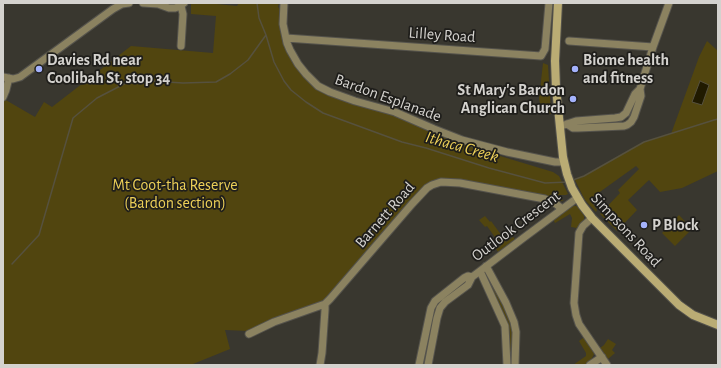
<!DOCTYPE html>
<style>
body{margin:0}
#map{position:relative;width:721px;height:368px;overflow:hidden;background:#39372f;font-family:"Alegreya Sans",sans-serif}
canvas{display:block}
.frame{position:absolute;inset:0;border:4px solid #d4d2ce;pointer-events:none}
</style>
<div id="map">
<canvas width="721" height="368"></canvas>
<div class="frame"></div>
</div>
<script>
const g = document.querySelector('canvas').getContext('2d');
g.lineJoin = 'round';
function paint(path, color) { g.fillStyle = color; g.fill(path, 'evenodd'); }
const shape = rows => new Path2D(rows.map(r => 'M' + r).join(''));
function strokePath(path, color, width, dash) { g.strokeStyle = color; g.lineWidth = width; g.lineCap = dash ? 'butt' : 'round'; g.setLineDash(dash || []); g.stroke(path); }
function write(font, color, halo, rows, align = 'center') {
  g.font = font + ' "Alegreya Sans",sans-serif'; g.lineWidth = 3.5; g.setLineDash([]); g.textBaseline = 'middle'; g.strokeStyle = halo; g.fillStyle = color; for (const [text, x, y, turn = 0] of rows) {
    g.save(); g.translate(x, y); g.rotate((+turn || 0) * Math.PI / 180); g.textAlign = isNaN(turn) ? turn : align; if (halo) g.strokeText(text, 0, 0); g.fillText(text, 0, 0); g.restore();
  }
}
paint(shape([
 [191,3,207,3,237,6,239,3,279,3,278,7,283,13,286,43,317,86,375,108,500,156,553,172,559,176,568,194,566,195,560,195,554,199,564,200,559,202,436,182,325,301,249,331,225,330,230,349,193,364,193,365,3,365,3,101,4,99,35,117,44,102,52,107,131,46,213,53,216,16,191,14],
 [707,41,718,51,718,171,682,188,660,192,649,180,628,200,637,210,617,231,600,214,620,193,618,190,639,169,636,166,590,199,597,210,596,212,585,200,575,180,584,176,644,142,671,134,699,57],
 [543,63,548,65,551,114,542,111,539,99],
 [573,206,577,206,579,208,582,212,584,216,584,219,582,223,577,228,571,227,572,218,570,214,555,223,553,219],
 [679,215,692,229,675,246,662,233],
 [485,216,490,222,491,221,502,236,506,242,513,237,515,239,498,252,496,249,501,246,487,226,485,227,479,220],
 [492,282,508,312,513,329,512,363,510,365,508,337,489,283],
 [583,338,585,338,593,349,594,354,591,360,584,365,573,365,586,356,586,353,579,341],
 [608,339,616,344,612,350,615,353,608,359,600,348,604,345]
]), '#51450f');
const water = shape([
 [700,81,709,85,702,105,692,102,700,81]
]);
paint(water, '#201a00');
strokePath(water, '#56513e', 1);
strokePath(shape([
 [257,3,259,18,266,35,274,62,284,81,291,90,306,102,323,113,402,142,426,148,489,168,545,183,568,182],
 [573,180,584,176,644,142,714,120,718,119],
 [12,264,39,235,73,118,97,98,126,83,151,81,183,83,216,82,230,74,248,60,266,35]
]), '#56513e', 1.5);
const minor = shape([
 [143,3,158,4,163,4],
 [284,3,283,24,287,43,290,50,298,64,306,74,318,86,330,92,355,101,395,112,434,129,462,140,507,152,555,162,564,162],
 [158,4,169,8,175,8,180,6,184,3],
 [286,38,541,56,545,49,549,3],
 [569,41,653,47],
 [181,46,183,14,181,6],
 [3,77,13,79,20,77,113,9,122,4,129,3],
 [3,97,6,90,9,78],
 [567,124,573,128,578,128,624,126,627,125,631,122,634,117,641,96,640,89,653,47,669,3],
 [564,125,576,121,615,118,621,117,626,113,635,94,640,89],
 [592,218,583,226,579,233,574,303,576,315,579,324,607,365],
 [486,266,506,303,514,322,516,332,515,365],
 [480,271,505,326,507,365],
 [249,334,274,322,325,304,330,299,412,204,427,188,432,185,441,182,460,183,545,199,556,204,562,209],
 [320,365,322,353,325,310,325,304],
 [419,365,431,308,435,301,464,278,468,276,472,277,480,271,522,239,577,198],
 [428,365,437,318,440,308,445,302,468,285,472,277],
 [590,365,602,357]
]);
const secondary = shape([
 [558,3,555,61,556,88,563,157,567,174,572,188,582,205,592,218,679,305,693,315,718,325]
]);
strokePath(minor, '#55534c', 9);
strokePath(secondary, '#55534c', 10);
strokePath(minor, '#8b8260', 7);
strokePath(secondary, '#baac74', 8);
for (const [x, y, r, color] of [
 [39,69,4,"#a4b2fc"],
 [575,69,4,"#a4b2fc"],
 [573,99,4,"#a4b2fc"],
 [644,225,4,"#a4b2fc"]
]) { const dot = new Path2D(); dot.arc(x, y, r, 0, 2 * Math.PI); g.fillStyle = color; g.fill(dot); strokePath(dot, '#1f1e1b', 1.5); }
write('16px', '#d4d2ce', '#1f1e1b', [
 ["Lilley Road",442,35,4],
 ["Bardon Esplanade",388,98,20],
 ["Barnett Road",385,215,-49],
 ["Outlook Crescent",516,226,-37],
 ["Simpsons Road",626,230,47]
]);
write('bold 16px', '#d4d2ce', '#1f1e1b', [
 ["Davies Rd near",47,60],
 ["Coolibah St, stop 34",47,78],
 ["Biome health",583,60],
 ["and fitness",583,78],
 ["St Mary's Bardon",565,90,"right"],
 ["Anglican Church",565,108,"right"],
 ["P Block",652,225]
], 'left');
write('16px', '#eccf57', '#1f1e1b', [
 ["Mt Coot-tha Reserve",175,185],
 ["(Bardon section)",175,203]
]);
write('italic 17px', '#edd058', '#1f1e1b', [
 ["Ithaca Creek",462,147,16]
]);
</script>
